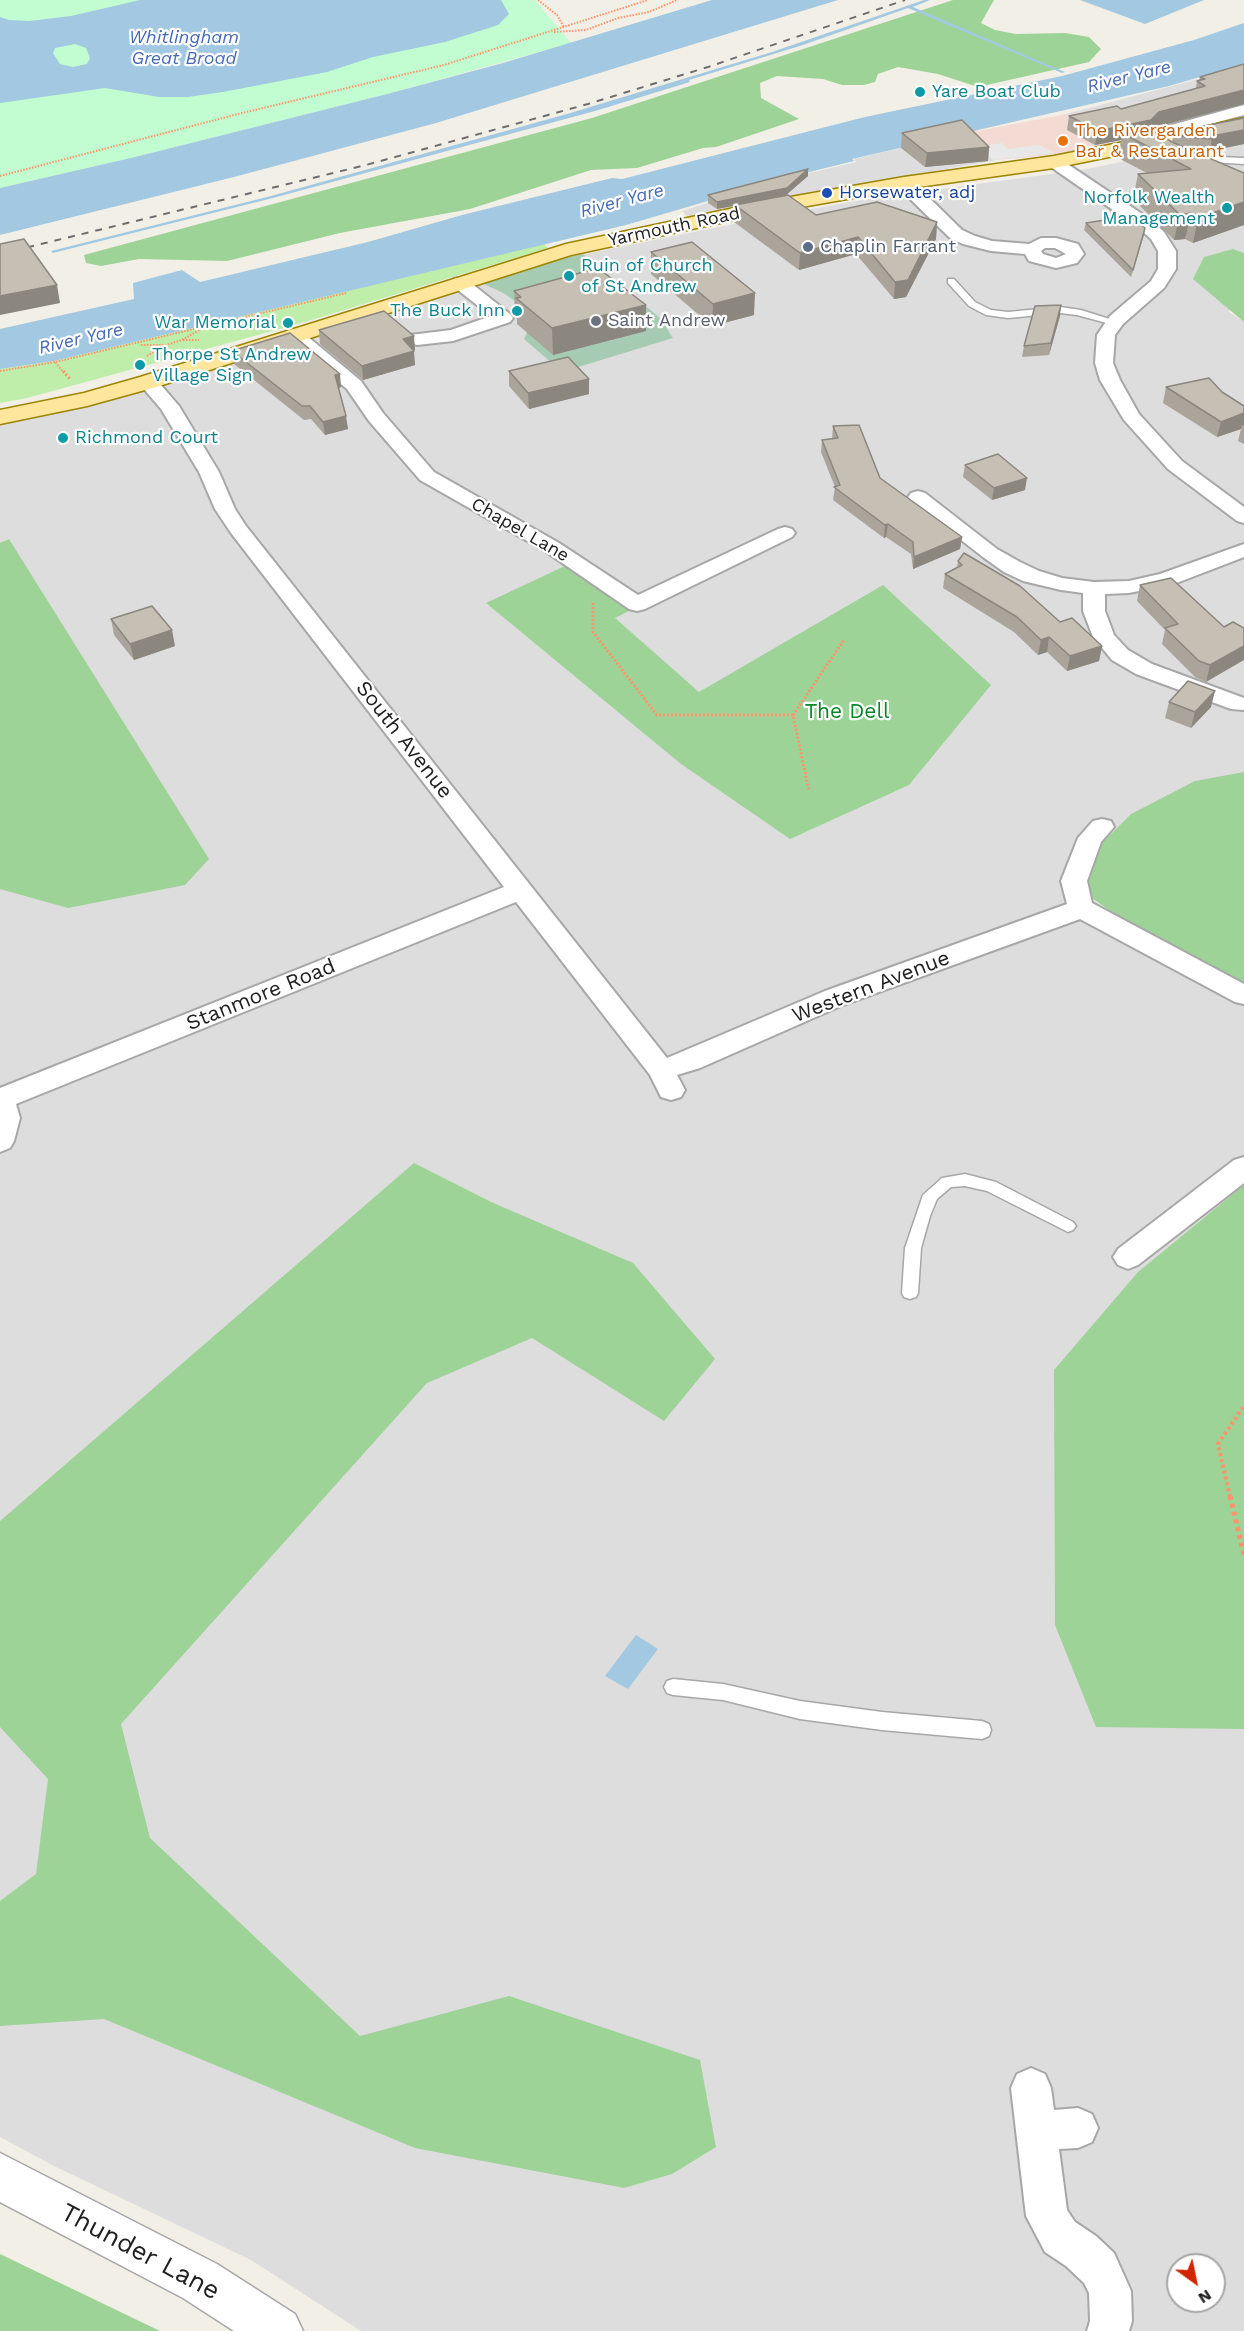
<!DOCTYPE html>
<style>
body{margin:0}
#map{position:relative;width:1244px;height:2331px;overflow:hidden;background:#f1efe6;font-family:"Work Sans",sans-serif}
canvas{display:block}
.north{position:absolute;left:1166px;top:2253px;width:60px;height:60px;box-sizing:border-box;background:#fff;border:2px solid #a6a6a6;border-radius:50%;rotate:147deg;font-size:16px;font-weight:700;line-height:24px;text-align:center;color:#202020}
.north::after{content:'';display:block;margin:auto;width:21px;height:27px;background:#d02500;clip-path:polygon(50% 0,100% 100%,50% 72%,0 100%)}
</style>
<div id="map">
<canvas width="1244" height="2331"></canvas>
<div class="north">N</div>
</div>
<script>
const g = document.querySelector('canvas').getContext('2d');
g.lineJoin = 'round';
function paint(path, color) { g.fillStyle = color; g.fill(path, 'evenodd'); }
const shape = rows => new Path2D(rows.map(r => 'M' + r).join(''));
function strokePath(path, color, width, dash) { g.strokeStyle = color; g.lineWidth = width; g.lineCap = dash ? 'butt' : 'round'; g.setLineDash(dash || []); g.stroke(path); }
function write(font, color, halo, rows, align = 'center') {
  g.font = font + ' "Work Sans",sans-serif'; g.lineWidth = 4.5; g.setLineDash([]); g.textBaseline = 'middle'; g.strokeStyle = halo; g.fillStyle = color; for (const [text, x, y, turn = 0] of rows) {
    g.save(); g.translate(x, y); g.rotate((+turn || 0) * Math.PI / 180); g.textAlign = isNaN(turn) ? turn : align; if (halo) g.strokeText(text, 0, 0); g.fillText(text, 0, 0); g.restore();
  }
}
paint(shape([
 [1244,67,1244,107,1112,146,1066,114],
 [962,134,997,160,902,177,690,220,682,211,792,177,856,162,854,159],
 [1244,136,1244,253,1233,249,1229,312,1244,322,1244,2331,361,2331,251,2260,54,2166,0,2137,0,424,97,403,546,262,768,217,861,200,1087,169],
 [1178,2265,1214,2265,1214,2301,1178,2301]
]), '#dedddd');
paint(shape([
 [1066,114,1112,146,1074,153,997,160,962,134]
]), '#f3dbd4');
paint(shape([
 [544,244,548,248,298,324,27,398,0,403,0,369,54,361]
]), '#beeea9');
paint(shape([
 [953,0,994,0,981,23,995,30,1016,34,1065,33,1089,37,1101,49,1089,62,978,87,938,74,898,67,878,74,875,82,864,85,842,85,823,79,777,76,760,83,761,98,799,119,716,147,703,148,637,168,591,170,470,209,340,233,227,261,139,259,101,266,86,263,84,255,592,118],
 [1233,249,1244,253,1244,322,1193,279,1204,257],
 [9,539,209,859,185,885,68,908,0,889,0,543],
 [567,565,633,609,615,618,699,692,883,585,991,685,909,785,790,839,681,764,486,603],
 [1244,772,1244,987,1113,913,1087,894,1085,868,1105,840,1131,814,1195,781],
 [414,1163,491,1202,633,1263,715,1359,664,1421,532,1338,427,1383,121,1724,150,1838,360,2036,509,1996,700,2060,716,2147,672,2174,624,2188,415,2148,104,2019,0,2026,0,1901,36,1874,48,1779,0,1727,0,1521],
 [1244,1185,1244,1729,1096,1727,1055,1625,1054,1370,1138,1272],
 [0,2254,160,2331,0,2331]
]), '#9ed398');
paint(shape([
 [583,254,660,318,673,338,562,372,524,339,529,328,544,322,505,294,480,282,546,262]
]), '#a5cbb2');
paint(shape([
 [0,0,535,0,571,43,391,93,135,157,0,188]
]), '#c1fdd0');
paint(shape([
 [1002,143,1008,149,1039,145,1055,153,993,160,976,147]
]), '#e8e8e8');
paint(shape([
 [140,0,501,0,509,14,498,25,445,42,373,57,327,72,223,92,188,97,159,97,105,88,0,103,0,17,9,20,29,21,71,16],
 [75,44,86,48,90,58,87,64,73,67,60,64,53,53,55,48],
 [712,0,838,0,436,123,234,177,0,235,0,188,135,157,391,93,503,63],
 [924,0,930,0,913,7,1065,72,1062,73,908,8,803,45,689,80,690,82,595,111,273,198,53,253,51,251,271,196,567,114,772,52],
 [1080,0,1204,0,1145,24],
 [1244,23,1244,64,1169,86,852,159,854,161,793,176,626,225,54,361,0,369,0,329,134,299,133,283,182,270,200,282,368,242,462,215,612,178,622,179,865,117,1062,76,1194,40],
 [636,1635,658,1649,628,1689,605,1676]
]), '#a3c8e1');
const service = shape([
 [1197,156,1244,158,1244,164,1194,161,1194,157,1197,156],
 [948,279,954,279,975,302,991,310,1008,312,1060,307,1081,310,1119,322,1114,325,1077,315,1060,313,1008,318,986,315,969,306,948,283,948,279],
 [965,1174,996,1182,1073,1222,1076,1226,1073,1230,1068,1232,987,1191,965,1186,951,1187,937,1199,930,1216,921,1248,918,1293,916,1297,910,1299,904,1297,902,1293,905,1248,923,1195,942,1178,965,1174],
 [673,1679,723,1684,800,1701,882,1712,982,1721,989,1724,991,1730,989,1736,982,1739,882,1730,800,1719,723,1700,673,1695,667,1693,664,1687,667,1681,673,1679]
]);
const minor = shape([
 [1244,105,1244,115,1169,135,1158,146,1152,148,1144,143,1157,129,1244,105],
 [1054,157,1060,159,1151,220,1164,232,1176,251,1176,269,1164,288,1123,324,1115,335,1113,363,1120,380,1139,414,1182,461,1244,507,1244,523,1237,521,1168,469,1124,420,1100,380,1095,363,1097,335,1110,316,1151,281,1158,269,1158,251,1151,239,1139,228,1048,165,1046,162,1054,157],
 [904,178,910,179,962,230,975,236,992,241,1029,244,1041,238,1056,238,1078,244,1084,254,1077,263,1056,268,1029,261,1025,254,991,251,963,244,950,238,898,187,896,183,904,178],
 [1045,248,1055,248,1066,254,1056,258,1043,254,1041,251,1045,248],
 [460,278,466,279,510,314,513,318,510,322,453,341,417,345,410,343,408,339,410,335,451,330,491,316,454,287,451,283,454,279,460,278],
 [294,329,301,331,361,381,383,413,434,472,559,543,638,595,778,529,785,527,792,529,795,533,792,537,645,609,637,611,629,609,545,551,420,480,369,421,347,389,287,339,285,335,287,331,294,329],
 [148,376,155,378,179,406,219,472,235,509,246,526,667,1058,825,991,1067,904,1061,881,1078,838,1093,821,1102,819,1111,821,1114,827,1101,842,1087,881,1092,903,1244,984,1244,1004,1235,1002,1080,919,843,1005,700,1068,677,1075,685,1090,681,1097,671,1100,661,1097,650,1075,516,902,16,1104,20,1118,14,1141,10,1148,0,1152,0,1088,504,887,231,533,215,509,199,472,161,409,138,382,141,378,148,376],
 [918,491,925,493,997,549,1020,562,1039,571,1062,578,1094,582,1129,581,1160,574,1244,544,1244,557,1174,584,1129,593,1105,594,1105,611,1114,635,1128,650,1152,664,1244,698,1244,710,1231,709,1136,674,1112,660,1093,637,1083,611,1083,593,1061,590,1023,581,1004,572,983,557,911,501,908,497,911,493,918,491],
 [1244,1157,1244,1183,1138,1265,1128,1269,1118,1265,1113,1257,1118,1249,1234,1160,1244,1157],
 [1031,2068,1045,2074,1051,2088,1054,2110,1078,2108,1092,2114,1098,2128,1092,2142,1078,2148,1059,2149,1067,2210,1075,2222,1096,2236,1114,2253,1131,2291,1132,2321,1129,2331,1087,2331,1090,2321,1089,2293,1084,2283,1066,2266,1045,2252,1026,2216,1011,2088,1017,2074,1031,2068]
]);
const tertiary = shape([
 [0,2153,217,2264,295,2314,303,2331,234,2331,183,2298,0,2202,0,2153]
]);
const primary = shape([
 [1244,118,1244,130,1054,168,904,189,762,214,571,255,156,387,87,406,0,424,0,410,84,393,140,377,566,244,762,202,904,177,1054,156,1244,118]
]);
strokePath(service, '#a7a7a7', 3);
strokePath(minor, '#a7a7a7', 4);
strokePath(tertiary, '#a7a7a7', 3);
strokePath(primary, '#9c8400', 3);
strokePath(shape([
 [538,0,557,15,564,27],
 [554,32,586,30,618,18,649,12,677,0],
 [0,176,242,113,444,65,648,0],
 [183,340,199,340],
 [141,345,166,345,182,340,201,329],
 [147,356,163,346],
 [0,371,55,362],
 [64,373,55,362,346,293]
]), '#ff9369', 2, [1.5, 1.5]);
strokePath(shape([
 [63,371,71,380],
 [593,603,593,632,657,715,793,715,809,791],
 [793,715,844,640]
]), '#ff9369', 3, [2, 2]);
strokePath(shape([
 [1230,1497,1218,1444,1244,1406]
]), '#ff9369', 4, [3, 3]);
strokePath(shape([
 [1230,1496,1244,1555]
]), '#ff9369', 5, [4, 4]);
paint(service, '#fff');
paint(minor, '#fff');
paint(tertiary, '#fff');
paint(primary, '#ffe69d');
strokePath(shape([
 [0,254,366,165,588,104,708,67,905,0]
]), '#6e6e6e', 2, [7, 7]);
paint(shape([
 [1244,64,1152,131,1172,142,1174,132,1244,118,1244,144,1210,151,1209,153,1196,153,1244,173,1244,225,1193,243,1185,239,1174,240,1133,199,1138,174,1147,173,1118,158,1121,140,1095,145,1067,130,1069,116,1121,109,1196,88,1197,81,1199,81,1200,77],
 [902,133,989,147,988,161,925,167,901,148],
 [808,176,786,195,816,215,937,222,936,239,906,297,894,299,856,254,799,270,734,222,735,206,717,209,708,203,708,195],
 [1086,223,1145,228,1131,277,1084,230],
 [651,252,754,315,712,326,651,274],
 [514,291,646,331,553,355,517,324,517,319,515,317],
 [1060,316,1049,355,1022,357,1024,346],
 [319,330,415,350,413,350,415,365,363,380,320,344],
 [232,351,341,387,339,388,348,429,325,435,311,419,304,420,234,364],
 [509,371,589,379,589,394,529,409,509,386],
 [1166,387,1222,392,1244,406,1244,444,1238,441,1241,429,1217,437,1163,403],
 [833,426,880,478,962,537,960,549,913,569,911,554,886,537,884,538,833,500,835,487,821,452,822,440,832,439],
 [965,465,1025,490,992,500,963,477],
 [958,561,1060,622,1102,646,1099,661,1067,671,1047,652,1038,655,1014,632,943,588,945,574,957,567],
 [1140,585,1224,627,1206,682,1195,677,1162,644,1165,630,1137,601],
 [111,619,175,646,134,660,114,635],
 [1169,702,1211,707,1191,728,1165,718]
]), '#aaa49b');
paint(shape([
 [1244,90,1244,104,1156,127,1148,135,1122,133,1121,140,1095,145,1098,131,1159,112],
 [1244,130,1244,144,1210,151,1212,136],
 [989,147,988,161,925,167,927,153],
 [808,169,808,176,786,195,717,209,717,202],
 [1244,202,1244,225,1193,243,1198,218],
 [1191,213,1185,239,1174,240,1180,215],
 [937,222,936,239,906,297,894,299,895,282],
 [1145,228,1144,235,1131,277],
 [858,237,856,254,799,270,800,253],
 [57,285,60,303,0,315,0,296],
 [755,293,754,315,712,326,713,304],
 [646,305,646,331,553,355,552,328],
 [1061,305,1060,316,1049,355,1051,343],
 [414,336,415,350,404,353,403,339],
 [414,351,415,365,363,380,362,366],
 [340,374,341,387,337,388,335,375],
 [589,379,589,394,529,409,528,393],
 [1244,413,1244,426,1242,425,1241,429,1217,437,1221,422],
 [346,416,348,429,325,435,323,422],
 [1027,478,1025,490,992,500,994,488],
 [888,524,886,537,884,538,885,525],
 [962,537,960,549,913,569,914,557],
 [172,630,175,646,134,660,130,644],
 [1049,637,1047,652,1038,655,1041,640],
 [1102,646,1099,661,1067,671,1070,656],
 [1244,646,1244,660,1206,682,1210,665],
 [1215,691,1211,707,1191,728,1195,712]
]), '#8b867e');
const building = shape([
 [1244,64,1244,90,1159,112,1151,120,1098,131,1069,116,1117,106,1121,109,1205,86,1197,81,1205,79,1200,77,1244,64],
 [1244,118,1244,130,1212,136,1212,139,1185,137,1174,132,1244,118],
 [962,120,989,147,927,153,902,133,962,120],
 [1148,128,1172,142,1244,173,1244,202,1198,218,1191,213,1180,215,1138,174,1191,169,1122,133,1148,128],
 [808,169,787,188,717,202,708,195,808,169],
 [788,195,816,215,877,202,937,222,908,280,895,282,858,237,800,253,735,205,788,195],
 [1130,216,1145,228,1133,270,1086,223,1130,216],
 [24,239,57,285,0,296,0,244,24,239],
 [692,242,755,293,713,304,651,252,692,242],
 [598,268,646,305,552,328,516,298,521,297,514,291,598,268],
 [1061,305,1051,343,1024,346,1035,306,1061,305],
 [384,311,414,336,403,339,414,351,362,366,319,330,384,311],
 [290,333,340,374,335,375,346,416,323,422,310,406,302,406,232,351,290,333],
 [568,357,589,379,528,393,509,371,568,357],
 [1209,378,1222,392,1244,406,1244,413,1221,422,1166,387,1209,378],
 [859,425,880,478,962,537,914,557,913,542,888,524,885,525,834,487,840,485,822,440,838,438,833,426,859,425],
 [998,454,1027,478,994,488,965,465,998,454],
 [964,553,1020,586,1060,622,1072,618,1102,646,1070,656,1049,637,1041,640,1017,617,945,574,962,565,958,561,964,553],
 [1171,578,1224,627,1233,622,1244,628,1244,646,1210,665,1199,661,1165,628,1178,624,1140,585,1171,578],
 [152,606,172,630,130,644,111,619,152,606],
 [1188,681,1215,691,1195,712,1169,702,1188,681]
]);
paint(building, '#c6bfb4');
strokePath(building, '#8b867e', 1.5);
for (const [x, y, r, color] of [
 [920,92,6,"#0f9aa8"],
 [1063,141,6,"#e8710a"],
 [827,193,6,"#1a4fb4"],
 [1227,208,6,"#0f9aa8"],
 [808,247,6,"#5c6f8a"],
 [569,276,6,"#0f9aa8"],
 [517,311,6,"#0f9aa8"],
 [596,321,6,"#6b7280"],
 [288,323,6,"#0f9aa8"],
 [140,365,6,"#0f9aa8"],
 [63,438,6,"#0f9aa8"]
]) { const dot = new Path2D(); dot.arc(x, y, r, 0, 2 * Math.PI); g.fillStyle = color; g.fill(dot); strokePath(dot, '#fff', 2); }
write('italic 18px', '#4569b6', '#fff', [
 ["Whitlingham",184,38],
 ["Great Broad",184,59],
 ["River Yare",1129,77,-14],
 ["River Yare",622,201,-15],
 ["River Yare",81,339,-13]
]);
write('18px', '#0d838f', '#fff', [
 ["Yare Boat Club",932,92],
 ["Norfolk Wealth",1215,198,"right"],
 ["Management",1215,219,"right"],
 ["Ruin of Church",581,266],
 ["of St Andrew",581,287],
 ["The Buck Inn",505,311,"right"],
 ["War Memorial",276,323,"right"],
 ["Thorpe St Andrew",152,355],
 ["Village Sign",152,376],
 ["Richmond Court",75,438]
], 'left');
write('18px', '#c56008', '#fff', [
 ["The Rivergarden",1075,131],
 ["Bar & Restaurant",1075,152]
], 'left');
write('18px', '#164399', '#fff', [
 ["Horsewater, adj",839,193]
], 'left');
write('18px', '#202020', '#fff', [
 ["Yarmouth Road",674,227,-12],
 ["Chapel Lane",520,530,30]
]);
write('18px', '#4e5e75', '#fff', [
 ["Chaplin Farrant",820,247]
], 'left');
write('18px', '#5b616d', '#fff', [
 ["Saint Andrew",608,321]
], 'left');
write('21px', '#048727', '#fff', [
 ["The Dell",847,712]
]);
write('21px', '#202020', '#fff', [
 ["South Avenue",404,740,52],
 ["Western Avenue",871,987,-21],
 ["Stanmore Road",261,995,-22]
]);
write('26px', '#202020', '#fff', [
 ["Thunder Lane",140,2252,28]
]);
</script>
